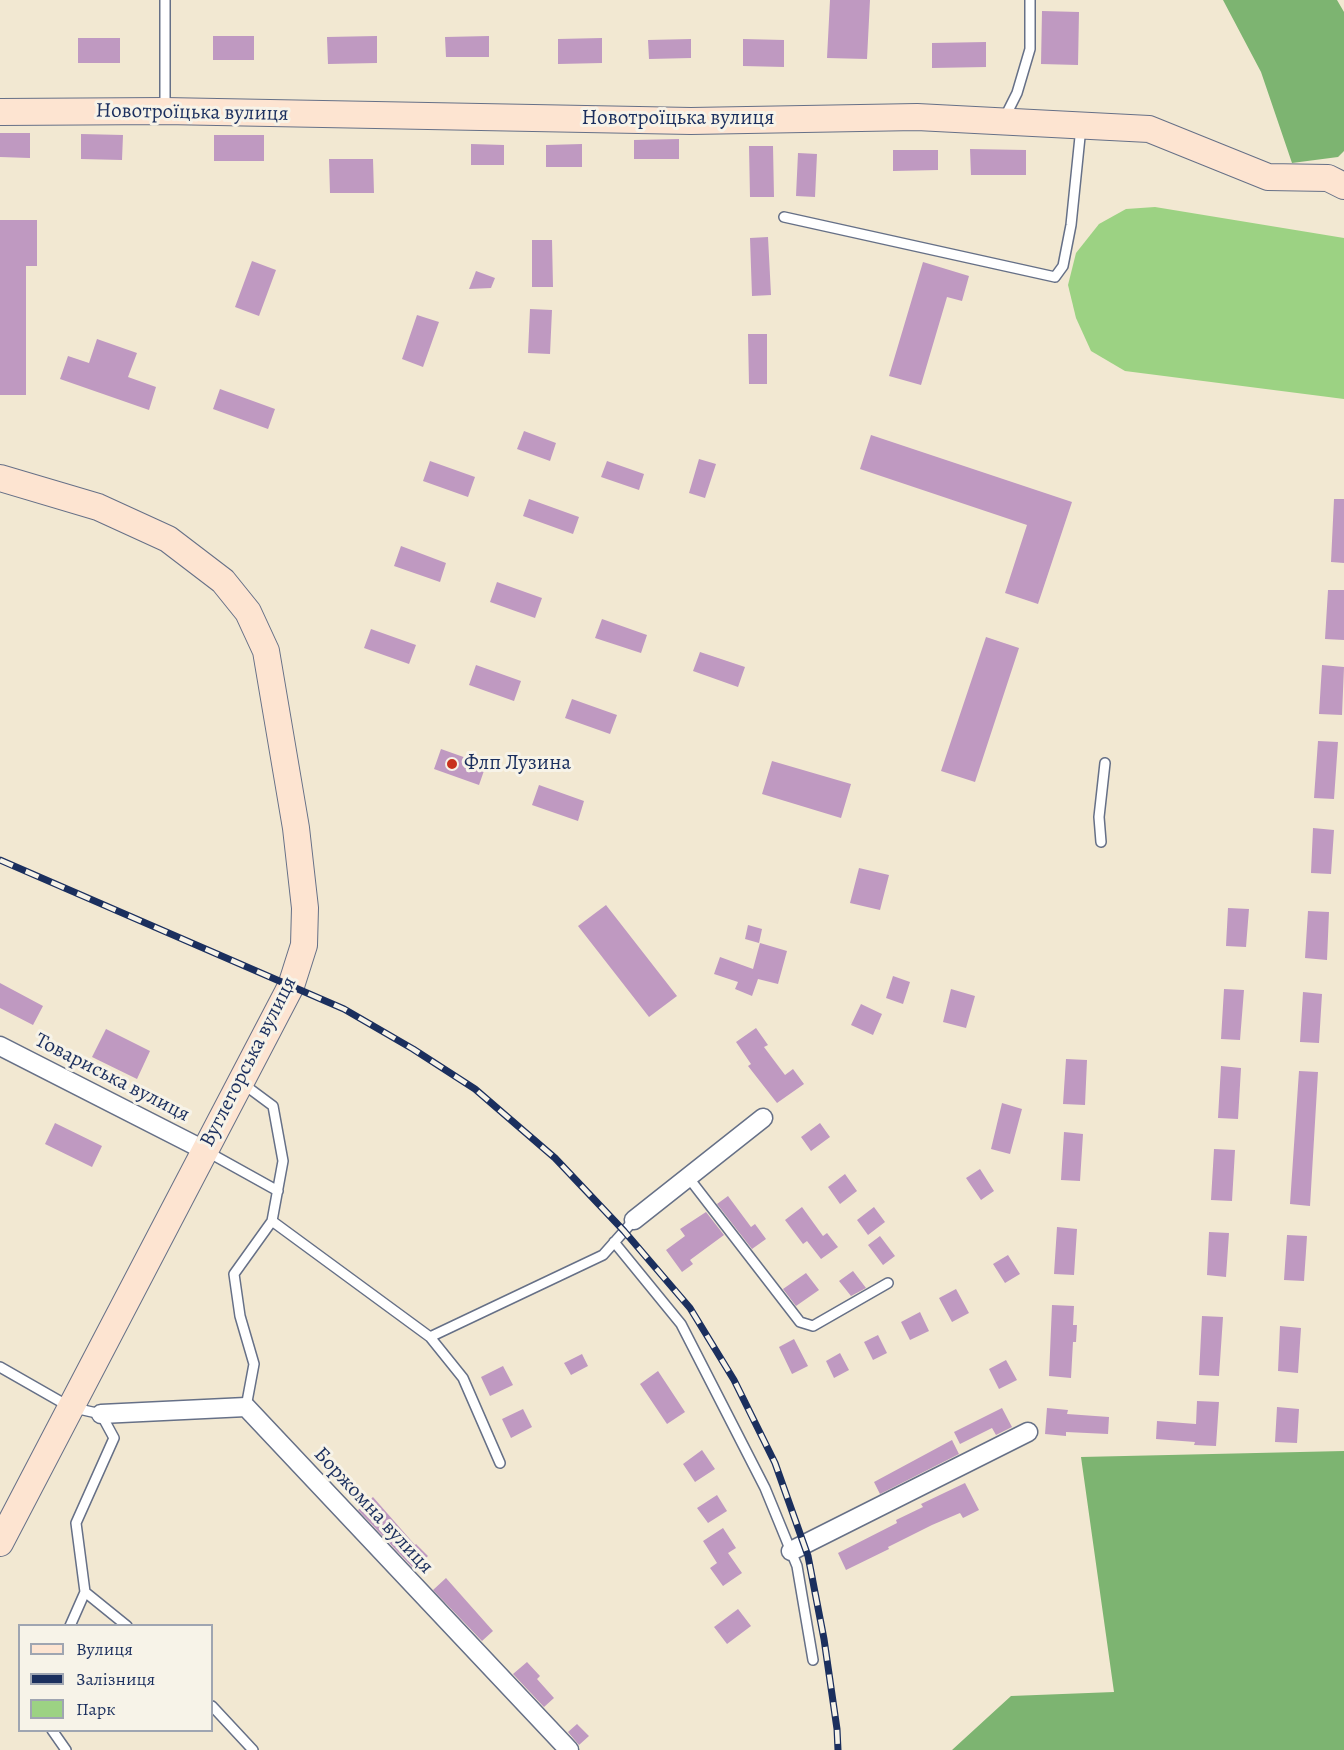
<!DOCTYPE html>
<meta charset="utf-8">
<style>
body{margin:0}
#map{position:relative;width:1344px;height:1750px;overflow:hidden;background:#f2e8d2;font-family:Alegreya,serif}
canvas{display:block}
.legend{position:absolute;left:18px;top:1624px;width:195px;height:108px;box-sizing:border-box;background:#f7f3e8;border:2px solid #9fa5b1;margin:0;padding:8px 10px;list-style:none;font-size:18px;color:#1b2f5e}
.legend li{display:flex;align-items:center;gap:12px;height:30px}
.legend b{width:30px;border:2px solid #9fa5b1}
</style>
<div id="map">
<canvas width="1344" height="1750"></canvas>
<ul class="legend">
<li><b style="height:8px;background:#fde4d1"></b>Вулиця</li>
<li><b style="height:8px;background:#1b2f5e"></b>Залізниця</li>
<li><b style="height:16px;background:#9cd283"></b>Парк</li>
</ul>
</div>
<script>
const g = document.querySelector('canvas').getContext('2d');
g.lineJoin = 'round';
function paint(path, color) { g.fillStyle = color; g.fill(path, 'evenodd'); }
const shape = rows => new Path2D(rows.map(r => 'M' + r).join(''));
function strokePath(path, color, width, dash) { g.strokeStyle = color; g.lineWidth = width; g.lineCap = dash ? 'butt' : 'round'; g.setLineDash(dash || []); g.stroke(path); }
function write(font, color, halo, rows, align = 'center') {
  g.font = font + ' Alegreya,serif'; g.lineWidth = 6; g.setLineDash([]); g.textBaseline = 'middle'; g.strokeStyle = halo; g.fillStyle = color; for (const [text, x, y, turn = 0] of rows) {
    g.save(); g.translate(x, y); g.rotate((+turn || 0) * Math.PI / 180); g.textAlign = isNaN(turn) ? turn : align; if (halo) g.strokeText(text, 0, 0); g.fillText(text, 0, 0); g.restore();
  }
}
paint(shape([
 [1155,207,1344,238,1344,399,1125,371,1091,351,1076,318,1068,285,1076,253,1099,224,1126,209]
]), '#9cd283');
paint(shape([
 [1223,0,1337,0,1344,12,1344,151,1338,157,1292,163,1261,72],
 [1344,1451,1344,1750,952,1750,1011,1696,1114,1692,1081,1457]
]), '#7db471');
paint(shape([
 [830,0,870,0,867,59,827,58],
 [1042,11,1079,12,1078,65,1041,64],
 [213,36,254,36,254,60,213,60],
 [377,36,377,63,328,64,327,37],
 [489,36,489,57,446,57,445,37],
 [78,38,120,38,120,63,78,63],
 [602,38,602,63,558,64,558,39],
 [691,39,691,58,649,59,648,40],
 [743,39,784,40,784,67,743,66],
 [986,42,986,67,932,68,932,43],
 [0,133,30,133,30,158,0,157],
 [81,134,123,135,122,160,81,159],
 [214,135,264,135,264,161,214,161],
 [679,139,679,159,634,159,634,140],
 [471,144,504,145,504,165,471,165],
 [582,144,582,167,546,167,546,145],
 [749,146,773,146,774,197,750,197],
 [970,149,1026,150,1026,175,971,175],
 [893,150,938,150,938,170,893,171],
 [798,153,817,154,815,197,796,196],
 [329,159,373,159,374,193,330,193],
 [0,220,37,220,37,266,26,266,26,395,0,395],
 [768,237,771,295,752,296,750,238],
 [532,240,552,240,553,287,532,287],
 [252,261,276,270,259,316,235,307],
 [923,262,969,276,962,301,947,297,921,385,889,376],
 [476,271,495,278,491,288,469,289],
 [530,309,552,310,550,354,528,353],
 [417,315,439,322,423,367,402,359],
 [748,334,767,334,767,384,749,384],
 [97,339,137,353,128,377,156,387,149,410,60,379,68,356,89,363],
 [220,389,275,409,268,429,213,409],
 [524,431,556,443,550,461,517,449],
 [871,435,1072,502,1038,604,1005,593,1027,525,860,469],
 [699,459,716,464,705,498,689,493],
 [430,461,475,477,468,497,423,481],
 [607,461,644,474,639,490,601,477],
 [529,499,579,517,573,534,523,516],
 [1334,499,1344,499,1344,563,1331,562],
 [401,546,446,563,440,582,394,566],
 [497,582,542,598,535,618,490,602],
 [1328,590,1344,590,1344,640,1325,639],
 [602,619,647,635,641,653,595,638],
 [371,629,416,645,409,664,364,648],
 [986,637,1019,648,975,782,941,771],
 [700,652,745,667,738,687,693,671],
 [476,665,521,681,514,701,469,685],
 [1322,665,1344,667,1342,715,1319,714],
 [572,699,617,715,610,734,565,718],
 [1318,741,1338,742,1334,799,1314,798],
 [441,749,486,765,479,785,434,769],
 [772,761,851,784,841,818,762,794],
 [539,785,584,801,578,821,532,805],
 [1313,828,1334,830,1331,874,1311,873],
 [859,868,889,875,880,910,850,903],
 [606,905,677,996,649,1017,578,926],
 [1228,908,1249,909,1246,947,1226,946],
 [1308,911,1329,912,1327,960,1305,958],
 [748,925,762,929,759,943,745,939],
 [760,943,787,951,778,984,758,979,752,996,735,989,738,982,714,974,720,957,753,969],
 [893,976,910,982,903,1004,886,998],
 [0,983,43,1006,33,1025,0,1008],
 [951,989,975,996,966,1028,943,1022],
 [1224,989,1244,990,1240,1040,1221,1039],
 [1303,992,1322,994,1319,1043,1300,1042],
 [861,1004,882,1014,873,1035,851,1025],
 [756,1028,768,1045,764,1047,785,1075,793,1069,804,1084,777,1103,748,1066,751,1064,736,1042],
 [106,1029,150,1051,137,1079,92,1057],
 [1066,1059,1087,1060,1085,1105,1063,1104],
 [1221,1066,1241,1068,1238,1119,1218,1118],
 [1299,1071,1318,1072,1310,1206,1290,1204],
 [1002,1103,1022,1109,1010,1154,991,1149],
 [55,1123,102,1146,92,1167,45,1144],
 [820,1123,830,1137,811,1151,801,1137],
 [1064,1132,1083,1134,1080,1181,1061,1180],
 [1214,1149,1235,1150,1232,1201,1211,1200],
 [980,1169,994,1191,981,1200,966,1178],
 [845,1174,857,1191,840,1204,828,1187],
 [728,1196,751,1227,755,1224,766,1239,752,1249,717,1204],
 [802,1207,823,1236,827,1233,838,1247,821,1259,807,1241,803,1244,785,1220],
 [874,1207,885,1222,868,1235,857,1220],
 [706,1212,724,1235,690,1260,693,1264,682,1272,666,1250,685,1236,680,1229],
 [1057,1227,1077,1229,1074,1275,1054,1274],
 [1209,1232,1229,1233,1226,1277,1207,1275],
 [1287,1235,1307,1236,1304,1281,1284,1280],
 [880,1236,895,1256,883,1265,868,1245],
 [1008,1255,1020,1274,1005,1283,993,1264],
 [853,1271,866,1288,851,1296,839,1281],
 [806,1273,819,1290,796,1306,783,1289],
 [956,1289,969,1313,952,1322,939,1298],
 [1052,1305,1074,1306,1073,1325,1077,1325,1076,1342,1073,1342,1071,1378,1049,1376],
 [920,1312,929,1331,910,1340,901,1322],
 [1202,1316,1223,1317,1219,1376,1199,1375],
 [1280,1326,1301,1328,1298,1373,1278,1371],
 [878,1335,887,1353,873,1360,864,1342],
 [794,1339,808,1366,792,1374,779,1347],
 [840,1353,849,1370,834,1378,826,1361],
 [582,1354,588,1366,571,1375,564,1363],
 [1006,1360,1017,1380,999,1389,989,1369],
 [503,1366,513,1385,490,1396,481,1377],
 [658,1371,685,1412,667,1424,640,1384],
 [1197,1401,1219,1402,1216,1446,1194,1445,1195,1442,1156,1439,1157,1421,1196,1424],
 [1277,1407,1299,1409,1297,1443,1275,1442],
 [1002,1408,1012,1427,996,1435,992,1428,960,1444,954,1432],
 [1047,1408,1068,1410,1067,1414,1109,1417,1108,1434,1066,1432,1066,1436,1045,1434],
 [523,1409,532,1427,511,1438,502,1419],
 [952,1440,959,1454,880,1494,874,1482],
 [702,1450,715,1469,695,1482,683,1464],
 [965,1483,979,1510,963,1518,960,1513,932,1525,888,1547,889,1549,846,1570,838,1553,897,1523,896,1520,923,1507,921,1504],
 [717,1495,727,1511,708,1523,697,1508],
 [373,1497,415,1545,416,1544,428,1556,414,1569,358,1510],
 [723,1528,736,1548,728,1553,742,1573,723,1586,710,1568,717,1563,703,1541],
 [446,1578,493,1631,482,1641,433,1590],
 [738,1609,751,1626,727,1644,714,1627],
 [527,1662,540,1676,537,1679,554,1698,544,1707,513,1674],
 [577,1724,589,1736,579,1745,568,1732]
]), '#bf99c1');
const service = shape([
 [165,109,165,0],
 [1004,119,1017,93,1030,49,1030,0],
 [784,217,1055,277,1063,266,1071,225,1081,127],
 [1101,842,1099,817,1105,763],
 [242,1083,273,1106,283,1161,272,1221,234,1274,240,1316,254,1364,246,1407],
 [206,1151,278,1191],
 [688,1177,800,1322,813,1326,888,1283],
 [272,1221,430,1337,603,1255,634,1220],
 [614,1242,681,1324,765,1488,797,1566,813,1660],
 [430,1337,463,1378,500,1463],
 [0,1367,70,1407,101,1414,114,1438,76,1523,85,1592,70,1626],
 [85,1592,127,1626],
 [212,1706,253,1750],
 [52,1730,66,1750]
]);
const minor = shape([
 [0,1046,204,1150],
 [634,1220,763,1118],
 [101,1414,246,1407,569,1750],
 [791,1551,1028,1432]
]);
const secondary = shape([
 [0,112,165,111,691,121,917,117,1149,129,1268,177,1328,178,1344,186],
 [0,478,98,507,168,539,223,581,248,612,266,651,296,828,305,908,304,945,291,986,0,1543]
]);
strokePath(service, '#667087', 12);
strokePath(minor, '#667087', 21);
strokePath(secondary, '#667087', 28);
strokePath(service, '#fff', 9);
strokePath(minor, '#fff', 18);
strokePath(secondary, '#fde4d1', 26);
const rail = shape([
 [0,860,344,1009,413,1049,475,1089,555,1158,624,1231,690,1308,734,1380,775,1463,808,1556,824,1639,837,1729,838,1750]
]);
strokePath(rail, '#1b2f5e', 7);
strokePath(rail, '#f7f3e8', 4.5, [14]);
for (const [x, y, r, color] of [
 [452,764,6,"#c8321e"]
]) { const dot = new Path2D(); dot.arc(x, y, r, 0, 2 * Math.PI); g.fillStyle = color; g.fill(dot); strokePath(dot, '#f7f3e8', 2); }
write('21px', '#1b2f5e', '#f7f3e8', [
 ["Новотроїцька вулиця",192,113,1],
 ["Новотроїцька вулиця",678,119],
 ["Вуглегорська вулиця",249,1062,-63],
 ["Товариська вулиця",112,1078,27],
 ["Боржомна вулиця",373,1511,47]
]);
write('21px', '#1b2f5e', '#f7f3e8', [
 ["Флп Лузина",464,764]
], 'left');
</script>
